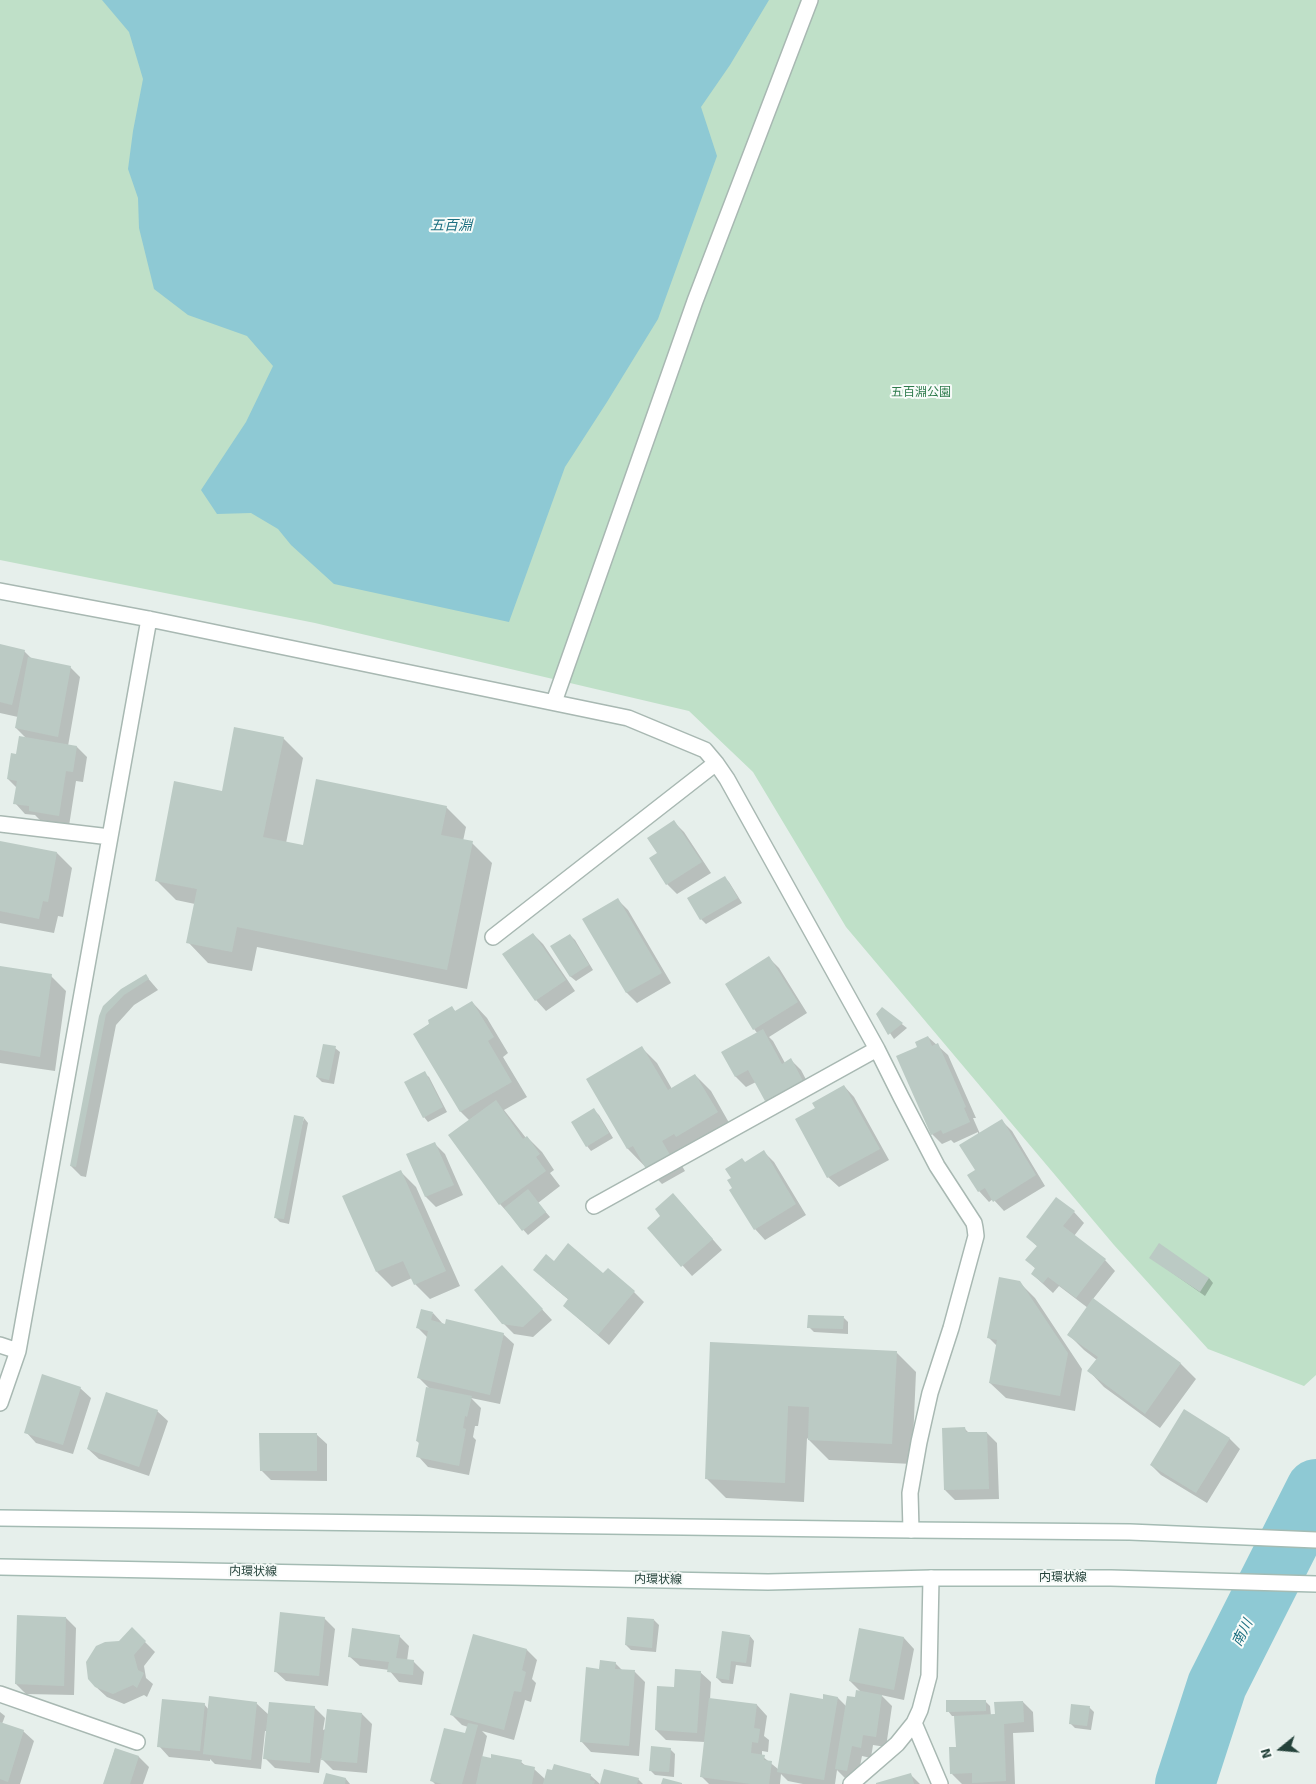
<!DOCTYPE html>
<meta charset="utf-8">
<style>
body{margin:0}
#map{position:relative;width:1316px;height:1784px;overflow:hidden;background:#e6efeb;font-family:Signika,sans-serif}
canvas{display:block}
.north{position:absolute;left:1256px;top:1724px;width:50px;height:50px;-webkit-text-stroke:4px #f7fbf9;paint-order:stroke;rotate:253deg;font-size:14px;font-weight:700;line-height:20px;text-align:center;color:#24423a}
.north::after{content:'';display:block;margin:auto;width:18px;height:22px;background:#24423a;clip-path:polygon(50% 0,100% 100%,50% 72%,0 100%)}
</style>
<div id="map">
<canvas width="1316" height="1784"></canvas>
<div class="north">N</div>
</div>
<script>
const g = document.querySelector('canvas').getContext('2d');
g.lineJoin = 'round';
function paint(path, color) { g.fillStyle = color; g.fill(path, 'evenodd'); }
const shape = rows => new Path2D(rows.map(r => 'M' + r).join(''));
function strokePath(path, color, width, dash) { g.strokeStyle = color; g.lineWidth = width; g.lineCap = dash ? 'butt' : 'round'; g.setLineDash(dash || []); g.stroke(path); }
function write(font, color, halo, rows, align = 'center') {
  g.font = font + ' Signika,"Noto Sans JP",sans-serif'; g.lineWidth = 4; g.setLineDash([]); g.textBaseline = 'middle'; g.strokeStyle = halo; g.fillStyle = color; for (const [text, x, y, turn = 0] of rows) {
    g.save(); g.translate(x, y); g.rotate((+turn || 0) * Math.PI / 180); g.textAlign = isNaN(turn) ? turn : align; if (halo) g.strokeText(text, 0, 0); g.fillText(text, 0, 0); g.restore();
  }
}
paint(shape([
 [0,0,1316,0,1316,1375,1304,1386,1208,1349,1114,1245,846,927,753,772,689,711,315,623,0,560]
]), '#bfe0c8');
paint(shape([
 [102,0,769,0,730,65,701,107,717,156,658,319,607,402,565,467,509,622,334,584,291,545,278,529,251,513,217,514,201,490,246,422,273,366,247,336,188,315,154,289,139,228,138,198,128,169,133,131,143,79,129,32]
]), '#8ec9d4');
paint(shape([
 [0,646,24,651,32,659,70,667,80,677,68,746,77,747,87,757,83,782,76,781,69,826,41,821,35,815,25,814,15,803,17,788,8,779,17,755,27,739,16,728,18,717,0,713],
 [283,738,303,758,286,843,304,847,446,807,466,827,463,841,472,843,492,863,467,989,257,947,252,971,208,963,188,942,195,904,176,900,156,880,223,792],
 [674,822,684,832,711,873,677,894,667,884],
 [0,842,57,853,72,868,63,917,58,916,54,933,0,923],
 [724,877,729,882,742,903,706,924,701,919],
 [618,900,628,910,671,983,637,1003,627,993,584,919],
 [533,934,543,944,575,991,546,1011,536,1000],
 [570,935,575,940,593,970,576,981,571,977,552,946],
 [769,958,779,968,807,1013,769,1037,773,1041,785,1063,791,1060,801,1070,812,1091,776,1111,766,1101,756,1082,746,1087,736,1077,723,1052,758,1034,754,1029,727,984],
 [0,968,51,976,66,991,55,1071,0,1063],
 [146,976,158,990,134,1005,116,1025,86,1177,81,1176,71,1166,104,1007],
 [472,1002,487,1018,508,1053,503,1057,527,1097,504,1110,526,1138,527,1137,542,1152,554,1170,550,1173,560,1186,538,1203,550,1217,528,1235,500,1204,470,1121,461,1112,415,1034,452,1008,456,1012],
 [882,1009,907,1028,894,1039,877,1014],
 [928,1037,948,1055,976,1118,973,1118,980,1134,1002,1121,1012,1131,1045,1186,1004,1211,993,1199,989,1202,979,1191,976,1170,978,1132,954,1143,951,1140,942,1144,932,1134,919,1048],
 [335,1048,340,1052,334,1084,322,1082,317,1077],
 [642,1048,657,1063,672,1089,695,1075,711,1091,732,1128,676,1156,685,1171,662,1184,628,1149,588,1079],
 [424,1073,429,1077,447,1112,428,1122,424,1117],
 [844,1086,854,1097,889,1160,839,1187,828,1177,816,1108],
 [594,1110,599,1115,613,1138,591,1151,587,1146],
 [304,1118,308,1123,289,1224,280,1222,275,1217],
 [435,1144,445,1154,463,1195,436,1207,426,1197,408,1155],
 [764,1152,774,1162,806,1215,765,1240,755,1229,745,1163],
 [401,1172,416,1187,460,1286,430,1299,415,1284,412,1278,392,1287,377,1272],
 [683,1205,722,1250,692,1276,649,1228],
 [1074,1212,1084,1223,1074,1236,1105,1260,1115,1271,1093,1299,1181,1364,1196,1379,1160,1428,1104,1387,1089,1371,1097,1360,1084,1350,1068,1334,1088,1308,1059,1286,1053,1293,1032,1274,1036,1269,1027,1260,1038,1247,1027,1236],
 [1151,1258,1209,1278,1213,1283,1205,1296],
 [554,1262,603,1275,634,1292,644,1302,609,1345,564,1306,569,1300,545,1280],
 [512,1277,552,1320,533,1337,514,1334,503,1323],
 [1020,1283,1035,1298,1082,1369,1075,1411,1006,1398,990,1383,997,1346,989,1338],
 [433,1313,443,1324,503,1334,514,1344,500,1404,471,1398,481,1408,478,1426,475,1426,473,1437,476,1440,469,1475,428,1467,418,1456,420,1444,417,1441,430,1389,418,1377,428,1338,418,1328],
 [844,1318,848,1322,848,1334,814,1332,809,1327],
 [711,1344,896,1352,916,1372,912,1464,829,1460,807,1438,804,1502,726,1498,706,1478],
 [80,1388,91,1398,73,1454,36,1443,26,1432],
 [157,1411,168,1421,149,1476,99,1459,88,1449],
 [1184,1411,1230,1439,1240,1449,1207,1503,1161,1475,1151,1465],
 [965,1429,970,1434,987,1433,997,1443,999,1499,955,1500,945,1490],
 [316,1434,327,1444,327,1481,271,1480,261,1470],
 [66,1618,76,1628,74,1695,26,1694,16,1684],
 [324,1618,335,1629,328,1686,286,1681,275,1671],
 [654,1620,659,1625,656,1652,631,1650,626,1645],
 [132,1629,155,1652,144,1666,146,1678,153,1684,147,1697,144,1695,124,1704,107,1697,96,1687,120,1643],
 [860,1630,904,1638,914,1649,904,1700,881,1695,892,1706,886,1747,873,1745,871,1758,862,1756,857,1781,846,1779,837,1770,835,1784,803,1784,788,1781,781,1774,780,1784,709,1784,701,1776,705,1742,666,1740,656,1730,675,1688,700,1672,711,1682,710,1700,757,1705,767,1716,764,1736,769,1740,768,1752,762,1751,762,1756,778,1769,824,1700,838,1698,847,1707,861,1692,850,1681],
 [474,1635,527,1650,537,1660,532,1679,536,1683,531,1702,525,1700,514,1740,482,1731,487,1736,482,1758,521,1762,527,1767,534,1769,545,1779,590,1775,600,1784,435,1784,431,1780,466,1735,468,1727,462,1725,452,1715],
 [399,1636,409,1646,407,1661,414,1662,424,1672,422,1685,399,1682,389,1670,360,1666,349,1656],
 [750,1636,754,1641,751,1667,736,1665,733,1684,722,1683,717,1678],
 [615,1663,623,1671,635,1672,645,1682,639,1756,591,1752,581,1741,600,1670],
 [985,1701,990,1706,991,1716,996,1715,1023,1702,1033,1712,1034,1732,1013,1733,1015,1784,962,1784,952,1774,957,1748,955,1716,952,1716,948,1711],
 [256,1703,269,1715,314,1707,325,1718,323,1730,362,1714,372,1724,367,1773,333,1770,321,1758,319,1773,275,1768,265,1758,267,1731,265,1731,261,1769,215,1764,210,1759,210,1761,169,1757,159,1746,204,1704,209,1710],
 [1089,1707,1094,1712,1091,1730,1075,1728,1070,1723],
 [0,1712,5,1716,2,1724,23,1731,34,1741,20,1784,0,1784],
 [115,1749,139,1757,149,1767,143,1784,104,1784],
 [670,1749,675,1754,674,1777,655,1775,650,1770],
 [911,1775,920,1784,881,1784],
 [346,1779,350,1784,325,1784],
 [638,1779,643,1784,601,1784]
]), '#0003');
strokePath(shape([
 [1185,1784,1217,1685,1316,1489]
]), '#8ec9d4', 60);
paint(shape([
 [0,644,25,650,12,705,0,702],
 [28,657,71,666,58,737,15,728],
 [234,727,284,737,263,837,303,845,316,779,447,806,441,835,473,841,447,970,237,927,232,952,186,943,197,889,155,881,174,781,222,791],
 [19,736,77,746,73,772,66,771,59,816,29,811,29,806,13,804,17,781,7,779,11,753,16,754],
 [674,820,702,862,666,885,649,858,657,853,647,838],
 [0,841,57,852,48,902,43,901,39,919,0,911],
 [725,876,738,898,700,920,687,898],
 [618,898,662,973,626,993,582,919],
 [533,933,566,980,535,1001,502,954],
 [570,934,589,965,570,977,550,946],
 [769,956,798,1002,753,1030,725,984],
 [0,966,52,974,40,1057,0,1050],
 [146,974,149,979,124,995,106,1014,76,1167,70,1166,99,1016,103,1006,121,989],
 [472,1001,494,1037,488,1041,512,1082,460,1112,413,1034,429,1024,428,1020,452,1006,455,1011],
 [882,1007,903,1023,888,1035,876,1014],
 [763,1029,782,1064,791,1058,803,1081,765,1101,748,1070,735,1077,721,1052],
 [928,1036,932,1046,938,1043,966,1107,964,1108,970,1122,943,1134,941,1130,931,1135,896,1056,917,1047,915,1042],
 [323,1044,336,1046,329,1080,316,1077],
 [642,1046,668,1090,695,1074,718,1112,676,1137,674,1134,662,1141,670,1155,646,1169,633,1146,627,1149,586,1079],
 [425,1071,443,1107,423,1118,404,1082],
 [844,1085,880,1149,827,1178,795,1119,815,1108,812,1103],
 [496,1100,523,1139,527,1136,540,1154,536,1157,546,1171,499,1205,448,1135],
 [594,1108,609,1133,586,1147,571,1122],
 [294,1115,304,1117,284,1219,274,1218],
 [1002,1119,1036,1175,993,1202,985,1188,978,1192,967,1175,975,1170,959,1145],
 [435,1142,454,1185,425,1197,406,1154],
 [764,1150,796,1204,754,1230,729,1190,732,1188,727,1180,731,1178,725,1169,742,1158,745,1162],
 [401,1170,446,1271,414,1285,403,1261,376,1272,342,1196],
 [528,1189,546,1212,522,1231,504,1208],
 [673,1193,713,1239,681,1267,647,1228,660,1216,655,1209],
 [1056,1197,1075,1211,1063,1226,1106,1259,1076,1298,1048,1277,1043,1283,1031,1274,1035,1268,1025,1260,1037,1246,1026,1237],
 [568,1243,603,1273,608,1268,635,1291,598,1335,563,1306,568,1299,533,1270,546,1254,554,1261],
 [1159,1243,1209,1278,1200,1292,1149,1258],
 [502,1265,543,1309,523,1327,502,1324,474,1290],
 [999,1277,1020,1281,1068,1353,1060,1396,989,1383,997,1340,987,1338],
 [1093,1298,1181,1363,1145,1414,1087,1371,1098,1357,1067,1335],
 [421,1309,433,1312,431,1320,445,1324,446,1319,504,1333,490,1395,417,1378,428,1331,416,1328],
 [808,1315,844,1316,843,1329,807,1328],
 [710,1342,897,1351,892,1444,808,1440,809,1407,788,1406,785,1483,705,1479],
 [42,1374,81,1387,63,1445,24,1433],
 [426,1387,472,1396,467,1417,465,1416,463,1428,466,1429,459,1466,416,1457,419,1442,416,1441],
 [106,1392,158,1410,139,1467,87,1449],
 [1184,1409,1230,1438,1196,1493,1150,1465],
 [965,1427,966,1432,987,1432,989,1489,944,1490,942,1428],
 [259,1433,317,1433,317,1471,260,1471],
 [280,1612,325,1617,319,1676,274,1672],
 [17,1615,66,1617,64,1686,15,1684],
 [627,1617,654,1619,652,1648,625,1645],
 [132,1627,146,1641,134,1655,138,1670,144,1673,137,1688,133,1685,113,1694,95,1687,88,1679,86,1662,96,1646,105,1642,119,1641],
 [352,1628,400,1635,396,1658,414,1660,413,1675,387,1672,389,1662,348,1657],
 [859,1628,904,1637,894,1690,849,1681],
 [722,1631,750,1635,746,1663,731,1661,729,1680,716,1678],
 [473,1634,527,1649,522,1670,526,1672,521,1692,514,1691,504,1730,450,1715],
 [600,1660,616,1662,615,1669,635,1670,629,1746,580,1742,586,1667,599,1669],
 [675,1669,701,1671,697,1733,655,1730,657,1686,674,1687],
 [856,1690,882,1695,876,1737,863,1735,861,1748,852,1746,847,1771,835,1769,847,1696,855,1697],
 [790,1693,823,1699,823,1694,838,1697,824,1780,777,1772],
 [209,1696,257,1702,251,1760,203,1754],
 [709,1698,757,1704,754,1728,760,1729,758,1743,752,1742,751,1753,765,1755,764,1760,772,1761,769,1784,751,1784,700,1777],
 [162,1699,205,1703,200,1751,157,1747],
 [946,1700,986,1700,986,1711,946,1712],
 [1023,1701,1024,1722,1004,1724,1006,1781,972,1783,972,1773,950,1774,949,1747,956,1747,954,1716,995,1714,994,1702],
 [269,1702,315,1706,310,1763,263,1759],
 [1071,1704,1090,1706,1087,1726,1069,1724],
 [327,1709,362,1713,357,1763,321,1760],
 [0,1722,24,1730,8,1782,0,1779],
 [468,1723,478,1725,462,1784,442,1784,430,1781,444,1728,465,1733],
 [651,1746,671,1748,669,1772,649,1771],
 [115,1748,139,1756,130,1784,103,1784],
 [491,1754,522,1760,521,1764,535,1767,532,1784,476,1784,482,1756,491,1758],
 [554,1764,591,1774,590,1780,595,1781,594,1784,543,1784,547,1769,552,1770],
 [604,1769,639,1778,637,1784,600,1784],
 [326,1773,346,1778,345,1784,323,1784],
 [911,1773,914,1784,876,1784,876,1783],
 [663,1778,682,1783,682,1784,661,1784]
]), '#bbcac4');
const street = shape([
 [0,591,149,619,628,718,705,750,716,763,727,779,877,1049,901,1097,937,1166,974,1223,975,1228,976,1236,951,1328,930,1393,919,1442,910,1493,911,1530],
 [554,702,695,301,810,0],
 [0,824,110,837],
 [493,937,716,763],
 [594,1206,877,1049],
 [0,1345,18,1351],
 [0,1403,18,1351,149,619],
 [0,1694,137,1742],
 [914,1723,940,1784],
 [851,1784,897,1744,914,1723,920,1710,929,1676,931,1578]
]);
const secondary = shape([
 [0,1518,911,1530,1130,1532,1316,1540],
 [0,1567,768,1582,931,1578,1111,1578,1316,1584]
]);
strokePath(street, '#a8b8b2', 18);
strokePath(secondary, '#a4bbb3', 18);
strokePath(street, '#fff', 15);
strokePath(secondary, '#fff', 15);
write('12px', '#2d7a4b', '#f7fbf9', [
 ["五百淵公園",921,393]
]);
write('12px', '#24423a', '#f7fbf9', [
 ["内環状線",253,1572,1],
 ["内環状線",1063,1578],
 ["内環状線",658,1580,1]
]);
write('italic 14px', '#1c6f80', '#f7fbf9', [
 ["五百淵",451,226],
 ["南川",1243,1633,-63]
]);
</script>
